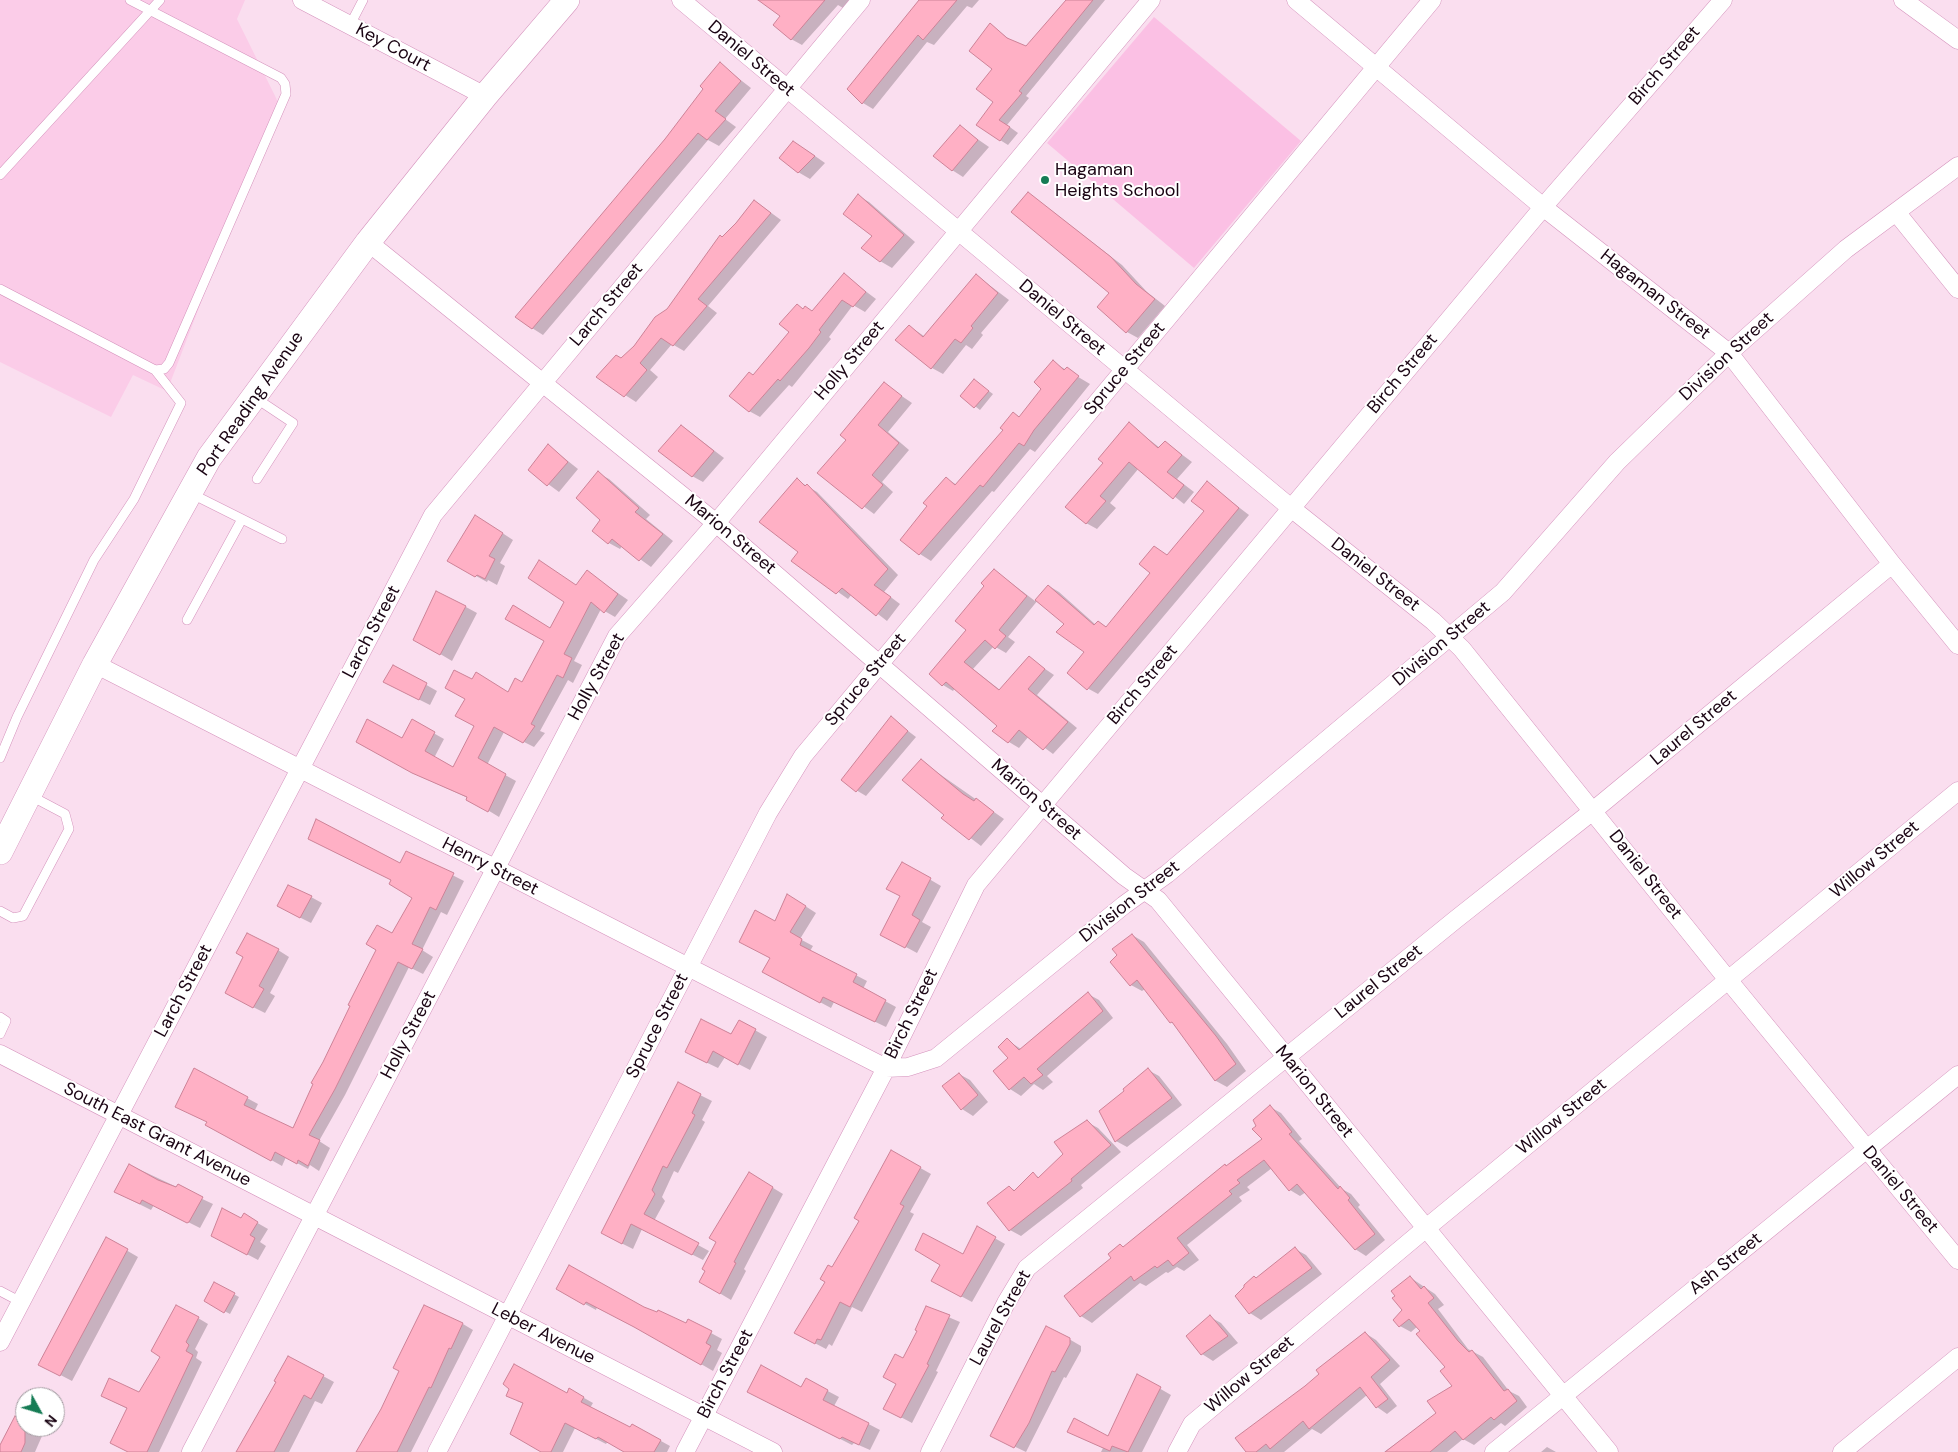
<!DOCTYPE html>
<style>
body{margin:0}
#map{position:relative;width:1958px;height:1452px;overflow:hidden;background:#fadeef;font-family:"DM Sans",sans-serif}
canvas{display:block}
.north{position:absolute;left:15px;top:1387px;width:50px;height:50px;box-sizing:border-box;background:#fff;border:1px solid #a39ba1;border-radius:50%;rotate:129deg;font-size:14px;font-weight:700;line-height:20px;text-align:center;color:#1a0413}
.north::after{content:'';display:block;margin:auto;width:18px;height:22px;background:#167c55;clip-path:polygon(50% 0,100% 100%,50% 72%,0 100%)}
</style>
<div id="map">
<canvas width="1958" height="1452"></canvas>
<div class="north">N</div>
</div>
<script>
const g = document.querySelector('canvas').getContext('2d');
g.lineJoin = 'round';
function paint(path, color) { g.fillStyle = color; g.fill(path, 'evenodd'); }
const shape = rows => new Path2D(rows.map(r => 'M' + r).join(''));
function strokePath(path, color, width, dash) { g.strokeStyle = color; g.lineWidth = width; g.lineCap = dash ? 'butt' : 'round'; g.setLineDash(dash || []); g.stroke(path); }
function write(font, color, halo, rows, align = 'center') {
  g.font = font + ' "DM Sans",sans-serif'; g.lineWidth = 4; g.setLineDash([]); g.textBaseline = 'middle'; g.strokeStyle = halo; g.fillStyle = color; for (const [text, x, y, turn = 0] of rows) {
    g.save(); g.translate(x, y); g.rotate((+turn || 0) * Math.PI / 180); g.textAlign = isNaN(turn) ? turn : align; if (halo) g.strokeText(text, 0, 0); g.fillText(text, 0, 0); g.restore();
  }
}
paint(shape([
 [0,0,245,0,237,19,278,102,167,391,133,375,111,417,0,362]
]), '#fbcce8');
paint(shape([
 [1154,17,1301,141,1194,268,1047,143]
]), '#fbc0e4');
paint(shape([
 [760,0,849,0,843,8,838,5,802,45,791,39,781,16],
 [920,0,979,0,972,8,967,6,934,45,927,42,873,109,863,103,849,89],
 [1068,0,1105,0,1026,96,1029,98,1007,125,1018,133,1008,145,1000,140,994,102,991,25,1013,42,1026,48],
 [720,64,751,88,725,119,736,127,719,146,708,140,543,335,532,328,705,89],
 [960,127,989,147,963,177,952,170],
 [805,149,825,163,810,179,798,172],
 [1028,193,1122,265,1147,292,1165,306,1138,338,1127,332,1098,307,1111,292],
 [859,196,869,202,915,242,892,268,880,261],
 [755,201,781,220,708,306,717,313,684,351,672,344,650,370,658,377,636,402,625,395,621,360,668,310,723,238],
 [844,275,876,299,865,312,853,305,829,337,831,339,792,387,789,385,760,417,749,411,754,376,790,331,804,310,813,312],
 [976,275,1009,300,981,333,983,335,972,349,966,345,943,374,932,368,909,326,924,336],
 [1053,362,1090,384,1035,452,1030,449,994,492,992,491,931,561,920,554,929,506,946,478,957,485,1005,430,1013,413,1020,417,1043,389],
 [884,384,912,403,888,432,909,450,882,482,893,492,874,514,819,473,848,439],
 [979,384,993,394,980,410,962,396],
 [1129,424,1160,448,1165,442,1192,462,1177,479,1194,492,1184,504,1139,468,1110,503,1116,508,1097,529,1086,523,1105,463],
 [682,426,724,458,703,482,692,476],
 [549,446,578,469,559,492,529,470],
 [598,473,609,479,650,515,646,519,673,541,651,567,622,546,620,549,609,543,602,520],
 [797,480,817,492,898,575,884,592,900,604,887,621,852,594,848,599,793,560,800,552],
 [1207,483,1249,515,1098,694,1087,688,1086,652,1065,623,1038,600,1008,637,1015,642,1006,653,994,646,973,669,1000,690,1029,658,1054,675,1037,695,1077,728,1053,754,1029,736,1019,748,1009,742,994,731,998,726,955,688,953,691,943,685,930,674,968,629,994,570,1035,601,1049,586,1059,592,1096,625,1098,622,1107,627,1206,510],
 [487,523,513,540,500,563,505,566,497,585,488,580,487,582,449,561],
 [587,572,628,600,615,617,601,609,574,661,582,665,573,683,568,680,540,731,545,733,534,747,504,732,487,765,516,781,499,817,468,798,424,778,358,741,402,740,412,721,444,739,434,758,453,769,476,726,467,699,472,681,509,694,522,683,551,629],
 [466,607,477,613,452,661,415,639],
 [393,666,437,691,430,705,396,688],
 [891,718,916,737,866,796,856,790],
 [921,761,1004,819,981,846,943,817,945,815],
 [407,852,464,881,447,915,441,912,422,950,433,957,423,974,409,967,345,1095,319,1141,330,1148,319,1171,310,1165,308,1169,286,1157,282,1166,207,1124,195,1070,258,1104,254,1112,294,1130,392,935,413,897,401,864],
 [902,863,941,886,922,922,931,927,917,953,893,940,901,896],
 [311,897,322,903,311,923,289,912],
 [799,902,816,913,800,939,813,946,810,951,867,981,863,989,896,1007,886,1027,834,1002,831,1008,775,978,771,958,776,922],
 [1132,935,1144,942,1227,1044,1246,1071,1227,1087,1216,1081,1177,1026,1171,1022,1145,989,1142,991,1131,985],
 [278,950,289,957,270,993,275,996,265,1013,237,999,245,957],
 [1088,994,1099,1000,1113,1018,1047,1076,1053,1082,1043,1090,1034,1084,1021,1096,1010,1089,994,1071,1010,1059,1007,1040,1021,1049],
 [739,1021,767,1037,750,1070,725,1057,718,1068,697,1058,732,1035],
 [1148,1070,1159,1076,1182,1105,1127,1147,1116,1141,1126,1091],
 [959,1074,970,1080,988,1102,973,1116,962,1109],
 [678,1084,712,1101,702,1120,705,1122,678,1173,674,1171,662,1197,665,1201,654,1221,709,1251,703,1260,642,1229,633,1249,613,1239],
 [1270,1107,1281,1113,1302,1139,1299,1141,1342,1189,1351,1194,1360,1205,1358,1207,1385,1240,1366,1256,1355,1249,1306,1192,1300,1196,1290,1190,1272,1168,1247,1187,1250,1190,1239,1197,1242,1201,1187,1245,1199,1260,1184,1271,1177,1267,1168,1273,1166,1272,1146,1286,1140,1283,1092,1323,1081,1316,1066,1296,1112,1258,1120,1245,1124,1247,1264,1139],
 [1087,1122,1098,1128,1121,1152,1081,1185,1083,1188,1021,1236,1010,1230,1009,1187,1016,1191,1033,1174,1040,1178,1065,1154,1056,1142],
 [892,1152,931,1174,910,1212,914,1214,862,1312,852,1307,832,1346,829,1344,826,1349,807,1339,832,1269,860,1221],
 [130,1165,213,1204,200,1228,154,1205,151,1210,127,1198],
 [760,1180,783,1194,744,1269,746,1271,731,1300,701,1282],
 [241,1220,254,1221,268,1229,260,1242,266,1246,258,1260,224,1242],
 [977,1228,1005,1244,972,1302,942,1286,963,1256],
 [107,1239,138,1257,72,1381,49,1369],
 [1295,1249,1306,1255,1322,1274,1261,1320,1250,1313,1237,1296],
 [1411,1278,1435,1294,1444,1305,1438,1309,1468,1349,1483,1357,1509,1391,1519,1396,1527,1407,1505,1426,1501,1423,1474,1445,1463,1439,1447,1452,1384,1452,1438,1414,1454,1387,1446,1368,1418,1326,1411,1332,1400,1326],
 [215,1284,239,1297,230,1314,205,1301],
 [558,1289,644,1308,686,1325,689,1321,722,1339,717,1350,722,1353,713,1371,646,1332,597,1307,596,1310],
 [927,1308,960,1322,936,1371,938,1372,912,1423,895,1414,903,1360,919,1331],
 [1210,1317,1221,1323,1238,1343,1213,1361,1202,1354,1188,1336],
 [198,1318,208,1324,195,1349,198,1352,196,1358,202,1362,159,1452,129,1452,128,1409,112,1401,139,1394,162,1357],
 [463,1324,473,1330,411,1452,358,1452],
 [1365,1333,1376,1340,1400,1366,1380,1384,1397,1406,1387,1414,1377,1407,1367,1395,1321,1434,1312,1429,1284,1452,1247,1452,1306,1387],
 [1069,1339,1081,1346,1081,1351,1066,1378,1064,1377,1026,1452,1003,1441],
 [323,1376,334,1382,322,1404,315,1401,289,1452,238,1452],
 [1138,1376,1171,1395,1142,1452,1101,1452,1103,1448,1079,1437,1109,1438],
 [807,1380,839,1397,834,1406,880,1430,870,1450,854,1443,852,1445,760,1398,802,1389],
 [570,1390,593,1403,590,1408,631,1428,632,1425,670,1446,667,1452,625,1452,608,1441,606,1444,575,1428,563,1452,543,1452,524,1404,517,1401,568,1395],
 [15,1417,25,1423,25,1427,30,1427,42,1436,35,1452,0,1452,0,1448],
 [1547,1447,1556,1452,1541,1452]
]), '#0003');
const building = shape([
 [758,0,825,0,791,40,773,25,780,16,758,0],
 [919,0,957,0,923,40,918,35,862,104,847,89,919,0],
 [1066,0,1093,0,1019,91,1022,93,999,120,1010,127,1000,141,976,125,993,102,976,89,992,69,969,51,990,23,1007,38,1026,46,1066,0],
 [720,62,741,81,715,111,726,119,707,140,698,133,532,329,515,317,665,139,703,89,700,86,720,62],
 [960,125,978,140,952,171,933,156,960,125],
 [793,141,815,156,798,173,779,158,793,141],
 [1028,192,1111,257,1136,284,1155,299,1126,333,1097,307,1109,293,1011,212,1028,192],
 [858,194,904,235,880,262,861,248,872,236,843,214,858,194],
 [754,200,771,213,698,299,707,306,673,346,661,338,640,363,647,370,624,397,596,377,616,355,621,358,634,346,655,317,667,309,720,235,722,237,736,223,754,200],
 [844,273,866,292,853,307,842,300,819,330,821,332,809,348,780,381,778,379,749,412,729,396,749,372,753,375,789,332,779,324,797,304,803,309,805,306,812,311,844,273],
 [976,274,998,293,971,326,973,328,961,343,955,339,931,369,895,340,909,325,923,337,976,274],
 [1053,360,1064,370,1067,367,1079,376,1034,430,1024,446,1019,443,983,487,980,485,919,555,900,540,927,506,923,503,946,477,955,485,1003,430,1000,428,1013,412,1019,417,1041,389,1034,382,1053,360],
 [974,379,989,391,974,408,960,396,974,379],
 [884,382,902,396,878,425,899,443,872,475,883,485,862,509,817,473,846,440,840,435,884,382],
 [1129,422,1158,448,1165,441,1182,455,1167,472,1184,485,1173,499,1129,462,1100,496,1106,501,1086,524,1065,507,1103,463,1098,459,1129,422],
 [681,425,714,451,692,477,658,451,681,425],
 [548,444,568,462,547,486,528,470,548,444],
 [598,471,639,508,635,512,663,534,639,561,612,539,608,544,592,531,600,520,576,498,598,471],
 [797,478,805,486,807,484,888,569,874,585,891,597,876,616,842,588,836,594,791,561,798,552,759,522,797,478],
 [1207,481,1239,508,1087,690,1067,673,1084,652,1056,632,1064,624,1035,600,1048,585,1094,625,1098,621,1106,627,1150,573,1139,564,1154,546,1167,555,1204,511,1191,501,1207,481],
 [475,515,503,533,489,556,495,559,485,579,477,575,475,577,447,561,475,515],
 [539,560,576,585,587,570,618,594,604,613,591,602,564,654,572,658,563,678,557,675,531,724,535,726,523,743,494,727,478,758,506,774,488,812,466,800,467,797,412,773,356,742,367,719,402,738,412,719,435,732,425,751,453,767,474,726,455,716,465,699,445,688,454,670,472,679,476,672,508,692,515,678,522,682,544,641,505,619,513,605,550,628,564,602,528,578,539,560],
 [994,569,1027,596,999,630,1006,636,995,649,985,640,964,662,999,690,1029,656,1045,669,1028,689,1068,722,1043,750,1019,730,1008,743,992,731,997,726,946,682,942,686,929,674,966,630,955,621,984,586,981,583,994,569],
 [436,591,466,606,440,655,413,640,436,591],
 [393,665,427,683,419,700,383,682,393,665],
 [891,716,908,731,856,792,841,780,891,716],
 [921,759,963,794,974,801,976,798,994,812,969,840,941,818,944,815,902,780,921,759],
 [316,819,400,863,406,851,454,873,436,910,430,907,412,944,423,949,412,969,398,962,335,1089,309,1135,320,1140,308,1166,298,1160,297,1164,275,1152,271,1161,205,1125,207,1122,175,1107,194,1068,248,1097,244,1105,293,1128,313,1084,311,1083,323,1062,350,1006,348,1005,376,950,366,944,377,925,392,933,412,898,389,884,391,880,308,839,316,819],
 [902,862,931,878,912,915,920,920,905,948,880,935,900,896,886,889,902,862],
 [288,885,312,896,300,918,277,906,288,885],
 [787,894,806,906,790,932,802,939,800,945,857,974,853,982,886,1000,875,1022,823,997,820,1003,762,972,770,958,739,942,755,910,775,921,787,894],
 [247,933,279,949,259,986,264,989,253,1008,225,993,243,957,236,953,247,933],
 [1132,934,1216,1036,1236,1064,1215,1081,1172,1022,1170,1023,1137,980,1130,986,1110,962,1117,955,1112,949,1132,934],
 [1088,992,1103,1011,1037,1069,1043,1075,1031,1084,1024,1077,1009,1090,993,1071,1008,1058,998,1047,1007,1038,1019,1050,1088,992],
 [701,1019,731,1034,739,1020,756,1029,738,1065,713,1051,707,1063,685,1052,701,1019],
 [1148,1068,1172,1098,1115,1142,1099,1111,1124,1091,1123,1089,1148,1068],
 [959,1073,978,1095,961,1110,942,1086,959,1073],
 [678,1082,701,1094,692,1113,695,1115,667,1168,663,1166,652,1190,655,1194,644,1214,699,1243,692,1255,631,1224,622,1244,601,1233,678,1082],
 [1270,1105,1292,1132,1289,1134,1338,1189,1340,1186,1350,1198,1348,1200,1375,1234,1355,1250,1297,1184,1289,1191,1264,1160,1237,1180,1240,1183,1229,1191,1232,1194,1177,1238,1189,1253,1173,1266,1168,1260,1157,1268,1155,1266,1134,1281,1131,1276,1080,1317,1064,1296,1111,1258,1108,1254,1120,1244,1123,1247,1225,1164,1226,1166,1262,1139,1252,1129,1256,1126,1253,1120,1270,1105],
 [1087,1120,1111,1145,1071,1179,1072,1181,1009,1231,987,1203,1009,1186,1014,1191,1033,1172,1038,1178,1063,1154,1054,1142,1087,1120],
 [891,1150,921,1167,900,1204,904,1206,850,1307,840,1302,821,1340,817,1339,815,1344,794,1333,825,1282,820,1279,828,1265,832,1267,859,1221,854,1218,891,1150],
 [129,1164,158,1180,176,1187,178,1184,203,1197,189,1222,187,1223,142,1200,140,1204,114,1192,129,1164],
 [749,1172,773,1187,734,1262,736,1263,720,1294,699,1282,705,1271,702,1269,716,1242,709,1238,749,1172],
 [222,1208,241,1218,244,1213,258,1222,250,1235,255,1238,247,1255,211,1236,222,1208],
 [977,1226,996,1237,961,1297,931,1281,940,1265,915,1250,923,1233,963,1254,977,1226],
 [106,1237,128,1249,60,1376,38,1365,106,1237],
 [1295,1247,1312,1268,1249,1314,1235,1296,1244,1287,1244,1285,1254,1276,1256,1278,1295,1247],
 [569,1265,644,1307,657,1312,658,1310,686,1323,688,1319,712,1331,706,1343,711,1346,701,1365,634,1327,586,1302,584,1305,556,1289,569,1265],
 [1410,1276,1421,1289,1424,1286,1434,1298,1428,1303,1458,1341,1469,1352,1472,1350,1504,1391,1508,1389,1517,1401,1494,1420,1491,1417,1463,1440,1455,1431,1430,1452,1385,1452,1436,1413,1427,1401,1452,1386,1440,1371,1445,1367,1416,1334,1420,1331,1409,1319,1399,1327,1393,1320,1402,1310,1392,1298,1395,1296,1391,1291,1410,1276],
 [214,1282,235,1293,224,1313,204,1301,214,1282],
 [176,1305,199,1317,186,1342,189,1345,186,1351,193,1355,147,1452,128,1452,110,1443,127,1408,101,1396,109,1378,139,1392,160,1357,151,1351,176,1305],
 [424,1305,463,1323,451,1349,449,1348,431,1388,429,1387,397,1452,356,1452,381,1409,399,1371,393,1368,424,1305],
 [926,1306,950,1315,927,1364,929,1365,901,1418,883,1409,896,1384,883,1377,895,1354,903,1358,917,1331,915,1330,926,1306],
 [1210,1315,1228,1336,1201,1355,1186,1336,1210,1315],
 [1046,1326,1070,1338,1070,1344,1055,1372,1052,1371,1029,1423,1014,1448,990,1436,1046,1326],
 [1365,1332,1390,1360,1371,1377,1388,1399,1376,1408,1360,1387,1309,1429,1303,1421,1270,1449,1266,1444,1256,1452,1246,1452,1235,1438,1305,1386,1319,1374,1316,1370,1365,1332],
 [288,1356,324,1375,311,1399,304,1395,274,1452,236,1452,276,1382,274,1381,288,1356],
 [514,1364,567,1393,569,1388,584,1397,581,1402,630,1427,632,1424,661,1440,654,1452,624,1452,598,1437,596,1439,565,1423,551,1452,541,1452,510,1434,523,1403,506,1396,509,1389,503,1384,514,1364],
 [761,1365,801,1387,806,1378,828,1390,823,1400,869,1423,859,1445,842,1437,840,1439,747,1392,761,1365],
 [1137,1374,1161,1387,1128,1452,1112,1446,1110,1451,1067,1432,1074,1418,1108,1436,1137,1374],
 [15,1416,25,1424,25,1443,21,1452,0,1452,0,1445,15,1416]
]);
paint(building, '#ffb0c5');
strokePath(building, '#cd8297', 1);
const lane = shape([
 [350,25,363,0],
 [0,175,160,0],
 [0,289,155,370,164,369,169,363,286,94,285,84,281,78,130,0],
 [254,397,293,423,257,479],
 [190,493,282,539],
 [187,620,242,519],
 [0,758,17,717,94,560,134,499,181,403,155,370],
 [0,911,13,918,23,916,69,829,65,814,31,796],
 [0,1017,6,1021,0,1034],
 [0,1291,21,1302]
]);
const street = shape([
 [302,0,485,96],
 [681,0,1291,508,1433,621,1462,649,1729,981,1958,1260],
 [1296,0,1543,207,1729,353,1892,564,1958,645],
 [1903,0,1958,40],
 [1896,212,1958,289],
 [368,242,716,523,1124,876,1158,900,1609,1452],
 [95,664,886,1068,908,1067,936,1058,1124,905,1167,874,1503,592,1617,462,1729,353,1846,249,1958,166],
 [0,1054,773,1452],
 [0,1342,433,515,861,0],
 [191,1452,617,636,716,523,1151,0],
 [437,1452,768,813,803,756,1432,0],
 [685,1452,886,1068,976,885,1550,199,1723,0],
 [930,1452,1006,1303,1027,1268,1455,920,1594,810,1892,564],
 [1177,1452,1192,1424,1425,1229,1958,791],
 [1494,1452,1958,1075],
 [1842,1452,1958,1357]
]);
const secondary = shape([
 [0,852,95,664,209,458,368,242,485,96,567,0]
]);
strokePath(lane, '#d492bc', 10);
strokePath(street, '#d492bc', 19);
strokePath(secondary, '#d492bc', 26);
strokePath(lane, '#fff', 9);
strokePath(street, '#fff', 18);
strokePath(secondary, '#fff', 25);
for (const [x, y, r, color] of [
 [1045,180,5,"#167c55"]
]) { const dot = new Path2D(); dot.arc(x, y, r, 0, 2 * Math.PI); g.fillStyle = color; g.fill(dot); strokePath(dot, '#fff', 2); }
write('18px', '#1a0413', '#fff', [
 ["Key Court",393,48,28],
 ["Daniel Street",751,59,40],
 ["Birch Street",1665,66,-49],
 ["Hagaman Street",1655,295,38],
 ["Larch Street",607,305,-50],
 ["Daniel Street",1062,318,40],
 ["Division Street",1727,357,-43],
 ["Holly Street",850,361,-50],
 ["Spruce Street",1125,369,-50],
 ["Birch Street",1403,374,-50],
 ["Port Reading Avenue",251,404,-55],
 ["Marion Street",730,535,40],
 ["Daniel Street",1375,575,38],
 ["Larch Street",372,632,-62],
 ["Division Street",1442,644,-40],
 ["Holly Street",597,677,-61],
 ["Spruce Street",866,680,-50],
 ["Birch Street",1143,685,-50],
 ["Laurel Street",1694,728,-40],
 ["Marion Street",1036,800,41],
 ["Willow Street",1875,860,-40],
 ["Henry Street",490,867,27],
 ["Daniel Street",1645,875,52],
 ["Division Street",1130,902,-38],
 ["Laurel Street",1379,982,-39],
 ["Larch Street",184,991,-62],
 ["Birch Street",912,1014,-64],
 ["Spruce Street",658,1026,-63],
 ["Holly Street",409,1035,-62],
 ["Marion Street",1314,1092,51],
 ["Willow Street",1562,1117,-39],
 ["South East Grant Avenue",157,1135,27],
 ["Daniel Street",1900,1190,50],
 ["Ash Street",1726,1264,-39],
 ["Laurel Street",1001,1318,-61],
 ["Leber Avenue",543,1334,27],
 ["Birch Street",726,1374,-62],
 ["Willow Street",1250,1375,-40]
]);
write('18px', '#1a0413', '#fff', [
 ["Hagaman",1055,170],
 ["Heights School",1055,191]
], 'left');
</script>
